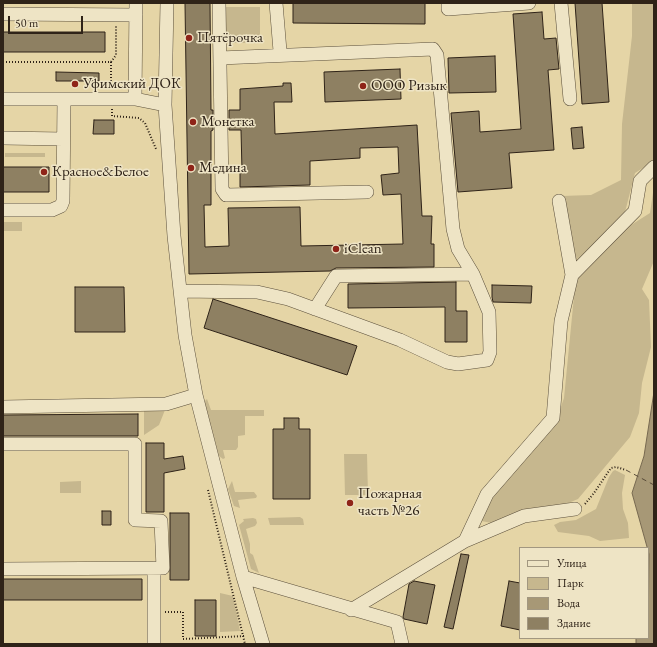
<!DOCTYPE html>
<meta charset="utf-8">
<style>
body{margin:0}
#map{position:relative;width:657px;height:647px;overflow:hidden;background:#e5d5a6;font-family:"EB Garamond",serif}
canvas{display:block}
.frame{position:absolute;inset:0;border:4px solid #2f2318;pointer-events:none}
.legend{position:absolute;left:519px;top:547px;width:130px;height:92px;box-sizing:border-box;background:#eee4c5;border:1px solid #a29780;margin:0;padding:5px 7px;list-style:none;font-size:12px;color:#2f2318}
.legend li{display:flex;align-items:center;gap:8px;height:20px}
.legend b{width:20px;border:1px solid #a29780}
.scale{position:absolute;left:8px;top:16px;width:75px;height:18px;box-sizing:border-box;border:2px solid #2f2318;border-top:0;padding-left:5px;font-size:12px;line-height:14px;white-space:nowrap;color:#2f2318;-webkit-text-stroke:3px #eee4c5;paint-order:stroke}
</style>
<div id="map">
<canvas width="657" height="647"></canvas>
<div class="frame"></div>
<ul class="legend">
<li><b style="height:5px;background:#eee4c5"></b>Улица</li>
<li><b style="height:11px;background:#c6b78e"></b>Парк</li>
<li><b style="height:11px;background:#a79876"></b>Вода</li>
<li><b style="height:11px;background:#8e8062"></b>Здание</li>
</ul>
<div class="scale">50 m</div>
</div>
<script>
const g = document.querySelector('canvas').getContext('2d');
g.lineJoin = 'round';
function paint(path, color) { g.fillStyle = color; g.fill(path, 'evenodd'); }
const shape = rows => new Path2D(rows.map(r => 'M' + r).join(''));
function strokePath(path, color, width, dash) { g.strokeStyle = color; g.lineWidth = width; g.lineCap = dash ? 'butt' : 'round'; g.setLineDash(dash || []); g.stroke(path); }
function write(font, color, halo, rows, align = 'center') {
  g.font = font + ' "EB Garamond",serif'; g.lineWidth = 3; g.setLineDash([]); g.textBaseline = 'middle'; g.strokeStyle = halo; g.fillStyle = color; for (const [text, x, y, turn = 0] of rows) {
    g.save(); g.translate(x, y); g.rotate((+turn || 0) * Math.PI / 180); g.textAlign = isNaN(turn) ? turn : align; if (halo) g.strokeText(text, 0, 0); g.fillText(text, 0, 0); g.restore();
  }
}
paint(shape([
 [632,3,654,3,654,161,635,173,625,212,602,237,576,260,562,196,591,195,621,180,622,124,632,36],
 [224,7,260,7,260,43,224,43],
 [5,153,45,153,45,157,5,157],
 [654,186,654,261,642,289,649,300,651,347,642,383,639,413,630,437,578,499,561,506,492,523,481,521,491,495,555,424,564,398,576,276,620,232,650,213],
 [3,222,22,222,22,231,3,231],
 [207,399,211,410,264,410,264,416,245,416,245,435,238,436,238,447,236,450,223,450,225,458,223,459,219,456,204,402],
 [144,410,165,410,159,425,144,435],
 [344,454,367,454,368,495,345,495],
 [615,470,625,475,622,493,623,509,628,523,629,538,600,541,589,536,558,532,554,525,560,522,576,520,596,509,609,477,613,471],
 [81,481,81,493,60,493,60,482],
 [232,481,235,492,254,492,257,496,256,498,238,500,240,508,234,506,228,489],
 [300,517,303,519,304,525,270,525,268,518],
 [253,518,256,519,257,523,255,526,246,529,250,544,250,553,253,555,259,573,251,569,239,525,244,521,243,519],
 [220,593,233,596,240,631,220,632]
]), '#c6b78e');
const water = shape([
 [654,392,654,644,636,644,636,638,648,638,649,554,632,493,644,456,654,392]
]);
paint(water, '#a79876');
strokePath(water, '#776950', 1);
strokePath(shape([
 [626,470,654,485]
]), '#594c39', 1, [5, 4]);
const building = shape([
 [185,3,210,3,211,110,213,110,213,130,211,131,211,205,204,205,205,247,229,246,228,208,300,207,301,246,403,244,401,194,383,195,381,175,399,173,398,147,360,148,360,158,310,161,310,185,240,187,240,171,242,171,241,130,229,130,229,110,240,110,240,89,283,86,283,83,291,83,292,102,274,102,275,134,417,125,422,216,432,216,431,244,434,244,434,267,336,268,330,271,189,274,185,3],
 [293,3,425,3,425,24,293,23,293,3],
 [575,3,602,3,609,102,582,104,575,3],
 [542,12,544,39,556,38,559,69,548,70,554,150,509,153,512,188,458,192,451,113,479,111,480,132,521,129,513,14,542,12],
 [3,32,105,32,105,52,3,52,3,32],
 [495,56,496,92,449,93,448,58,495,56],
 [400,69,401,99,325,102,324,72,400,69],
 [56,72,99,73,99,81,56,81,56,72],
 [94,120,114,120,114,134,93,134,94,120],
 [582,127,584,148,573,149,571,128,582,127],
 [3,167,49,167,49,192,3,192,3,167],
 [456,282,456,311,467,311,467,342,445,342,445,307,348,308,348,284,456,282],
 [492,285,532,286,531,303,493,302,492,297,492,285],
 [75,287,124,287,125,332,75,332,75,287],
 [213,299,357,346,347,375,204,328,213,299],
 [138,414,138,436,3,436,3,415,138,414],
 [284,418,299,418,299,429,310,429,310,499,273,499,273,429,284,429,284,418],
 [146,443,164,443,164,459,183,456,185,469,164,473,164,512,146,512,146,443],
 [102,511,111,511,111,525,102,525,102,511],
 [170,513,189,513,189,580,170,580,170,513],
 [461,554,469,555,453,629,444,627,461,554],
 [3,579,142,579,142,600,3,600,3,579],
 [414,581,435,585,427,624,404,619,403,617,409,584,414,581],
 [509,581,520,583,520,630,501,626,509,581],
 [195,600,216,600,216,636,195,636,195,600]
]);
paint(building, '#8e8062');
strokePath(building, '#2f2318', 1);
const minor = shape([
 [167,3,165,105,174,236,185,335,196,395,243,577,263,644],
 [219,3,222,189,226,195,367,192],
 [276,3,280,51],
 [448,3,448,9,529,3],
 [561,3,570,99],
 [3,14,136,15],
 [3,99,135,99,165,105],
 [135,99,136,3],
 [3,138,63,139],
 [559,201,572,275],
 [3,210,52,210,61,206,63,201,64,99],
 [180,291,257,292,288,299,400,340,447,362,458,364,487,360,490,352,489,312,473,274,458,249,453,229,437,55,433,49,220,58],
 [315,309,336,276,473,274],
 [3,407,166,404,196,395],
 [3,444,135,444,135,520,161,521,163,568,3,569],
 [465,541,524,516,575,509],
 [154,568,154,644],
 [243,577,397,622,402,644],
 [351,610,465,541,487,494,553,418,561,321,572,275,635,211,640,181,654,167]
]);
strokePath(minor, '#5c503c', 14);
strokePath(shape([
 [3,62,111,62,111,88],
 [111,62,116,55,116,25],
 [112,109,112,116,139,118,145,123,156,149],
 [208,490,245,644],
 [585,504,594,493,611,468,616,467,626,470],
 [165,612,183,612,183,639,245,636]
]), '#2f2318', 2, [1, 2]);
strokePath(minor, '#eee4c5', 13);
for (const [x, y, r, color] of [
 [189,38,4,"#8f2418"],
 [75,84,4,"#8f2418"],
 [363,86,4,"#8f2418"],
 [193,122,4,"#8f2418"],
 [191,168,4,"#8f2418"],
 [44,172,4,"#8f2418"],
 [336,249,4,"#8f2418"],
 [350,503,4,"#8f2418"]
]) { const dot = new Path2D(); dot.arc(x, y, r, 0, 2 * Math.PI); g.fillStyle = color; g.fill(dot); strokePath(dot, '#eee4c5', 1.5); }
write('15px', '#2f2318', '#eee4c5', [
 ["Пятёрочка",197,38],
 ["Уфимский ДОК",83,84],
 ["ООО Ризык",371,86],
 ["Монетка",201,122],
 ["Медина",199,168],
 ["Красное&Белое",52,172],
 ["iClean",344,249],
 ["Пожарная",358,494],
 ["часть №26",358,511]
], 'left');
</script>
